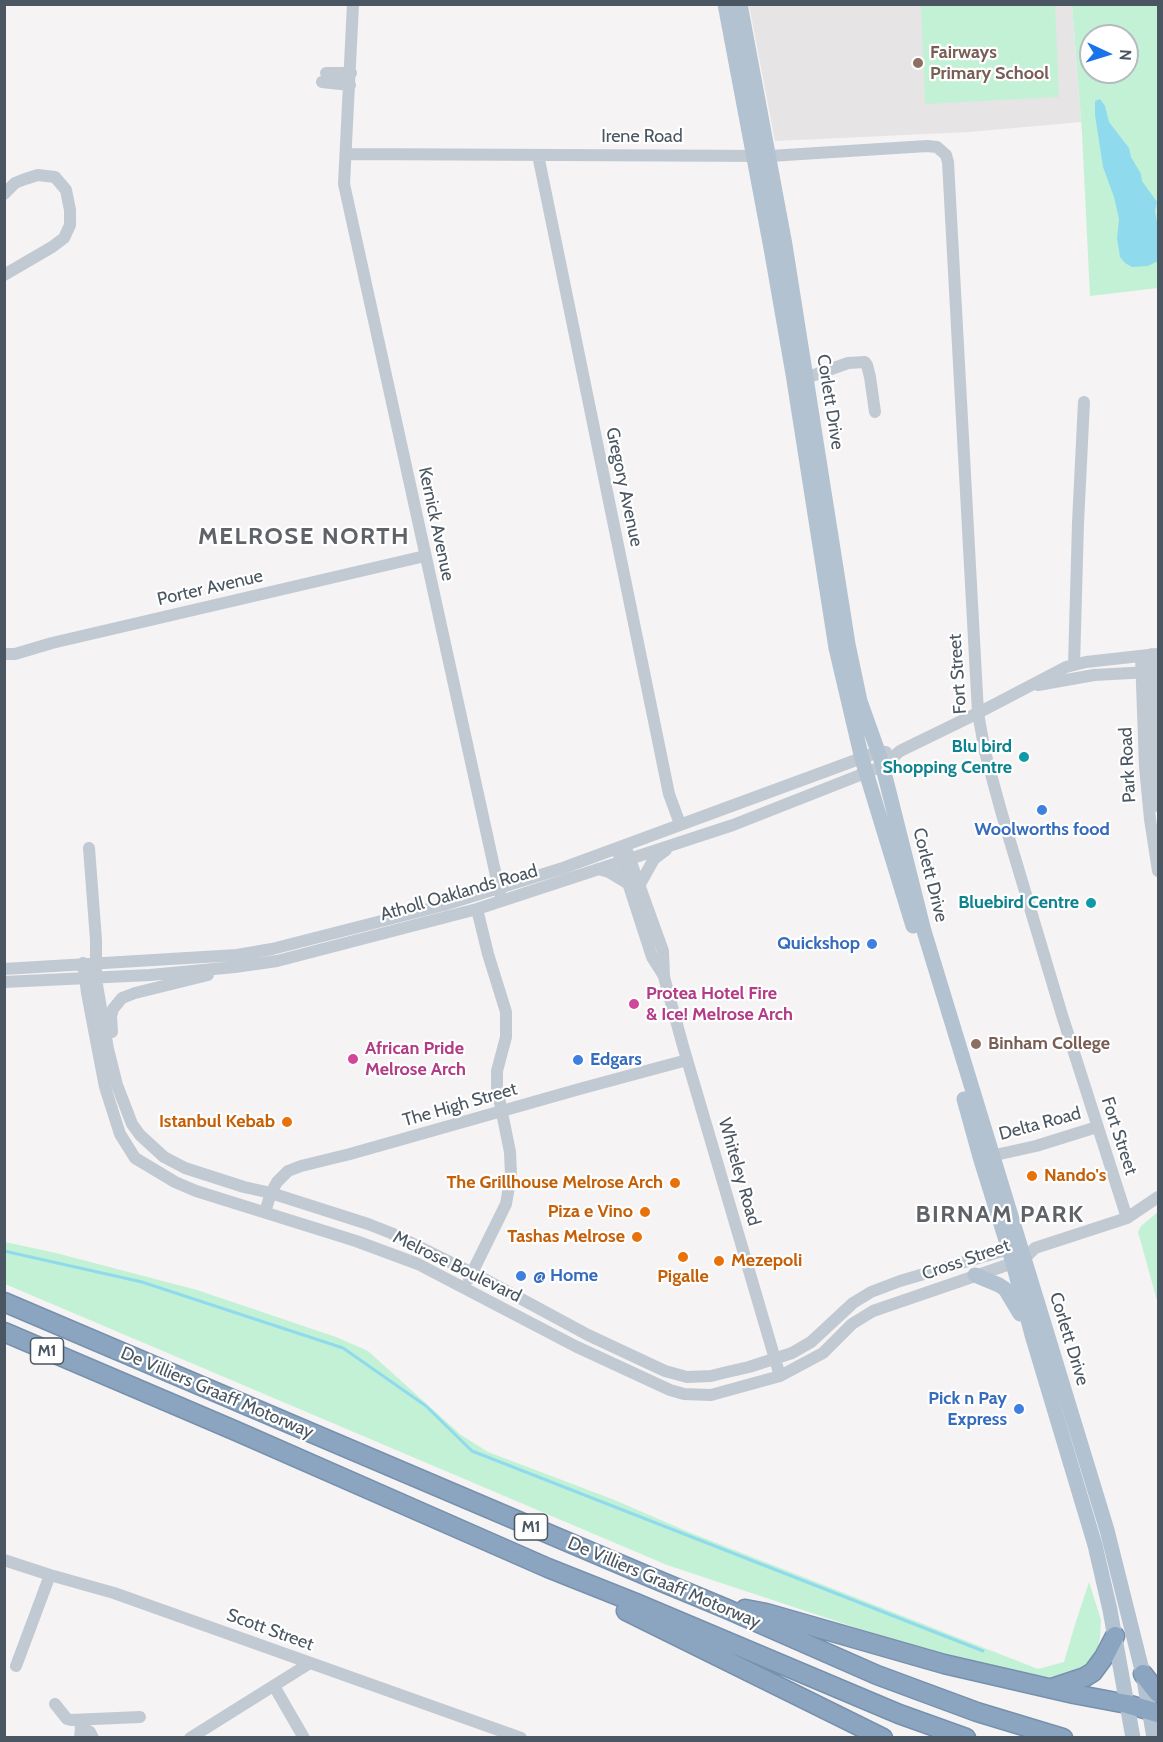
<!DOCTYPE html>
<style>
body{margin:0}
#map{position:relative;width:1163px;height:1742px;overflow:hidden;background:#f5f3f3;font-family:Cabin,sans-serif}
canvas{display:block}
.frame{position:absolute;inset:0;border:6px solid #4a5661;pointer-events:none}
.north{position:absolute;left:1079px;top:24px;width:60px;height:60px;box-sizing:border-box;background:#fff;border:2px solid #b7bbc0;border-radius:50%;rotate:94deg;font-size:16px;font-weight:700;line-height:24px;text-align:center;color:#4a5661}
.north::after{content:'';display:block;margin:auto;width:21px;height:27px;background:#1a73e8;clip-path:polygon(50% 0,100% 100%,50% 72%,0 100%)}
</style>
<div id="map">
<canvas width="1163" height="1742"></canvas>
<div class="frame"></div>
<div class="north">N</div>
</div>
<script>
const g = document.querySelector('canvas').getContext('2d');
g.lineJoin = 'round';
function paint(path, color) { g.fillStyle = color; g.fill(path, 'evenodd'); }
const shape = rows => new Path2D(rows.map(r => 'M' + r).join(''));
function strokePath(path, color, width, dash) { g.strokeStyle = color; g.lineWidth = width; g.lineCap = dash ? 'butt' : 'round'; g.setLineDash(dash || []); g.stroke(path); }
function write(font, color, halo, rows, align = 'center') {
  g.font = font + ' Cabin,sans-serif'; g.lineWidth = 4.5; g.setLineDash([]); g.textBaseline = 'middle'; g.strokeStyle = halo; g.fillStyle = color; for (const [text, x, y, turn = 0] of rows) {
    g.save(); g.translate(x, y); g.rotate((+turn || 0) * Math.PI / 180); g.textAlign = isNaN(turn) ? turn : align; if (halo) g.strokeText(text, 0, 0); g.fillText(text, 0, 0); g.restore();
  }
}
paint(shape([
 [749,5,1072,5,1081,122,969,132,775,141]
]), '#e6e4e5');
paint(shape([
 [921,5,1055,5,1059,97,925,104],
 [1072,5,1158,5,1158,288,1090,296,1082,133],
 [1091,36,1127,36,1127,72,1091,72],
 [1158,1212,1158,1304,1138,1232,1141,1226],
 [5,1242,56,1253,197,1290,336,1337,368,1351,461,1435,488,1452,612,1499,691,1533,1038,1669,1064,1662,1074,1628,1089,1582,1101,1620,1100,1638,1097,1650,1083,1668,1070,1677,1058,1680,1017,1673,965,1662,857,1628,667,1565,5,1284]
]), '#c3f1d5');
paint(shape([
 [1100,99,1105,106,1109,122,1129,148,1131,157,1141,174,1142,181,1157,202,1155,211,1158,227,1158,261,1148,266,1132,267,1125,263,1120,257,1117,238,1119,219,1114,197,1103,167,1095,115,1095,101]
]), '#90daee');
strokePath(shape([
 [4,1251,142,1282,343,1348,426,1406,472,1451,983,1651]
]), '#90daee', 3);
const highway = shape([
 [4,1302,650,1577,727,1609,877,1675,977,1712,1063,1738],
 [4,1332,236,1431,548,1568,636,1603,899,1714,966,1738],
 [745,1609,766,1613,944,1664,1074,1694,1127,1704,1158,1713],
 [626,1611,883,1738],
 [1143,1674,1158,1693],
 [1052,1688,1085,1677,1093,1672,1104,1657,1115,1636]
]);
strokePath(highway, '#7690ad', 21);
strokePath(shape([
 [353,4,344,184,500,894],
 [326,73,351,73],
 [322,82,350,85],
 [346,154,770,156,927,146,937,147,946,155,948,162,978,713,985,752,1001,811,1062,1015,1127,1218],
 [538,155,669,794,680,824],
 [4,194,15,183,25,179,38,175,55,177,66,190,70,210,70,225,64,238,52,247,4,275],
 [806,378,848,363,865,362,867,365,870,377,875,412],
 [4,654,15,654,52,643,425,556],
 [1152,654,1154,742,1158,806],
 [1141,656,1145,767,1150,819,1158,871],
 [1074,665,1078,523,1084,402],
 [1038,685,1094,675,1149,672],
 [89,848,96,940,96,979,108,1049,117,1085,132,1124,140,1135,164,1157,185,1168,244,1187,271,1193,368,1224,391,1233,488,1281,588,1335,665,1371,687,1377,711,1376,727,1372,749,1367,792,1353,811,1342,853,1303,871,1292,900,1281,1016,1247],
 [627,851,663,951,664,977,683,1046,780,1376],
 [619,855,652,957,664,976],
 [598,869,609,872,629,884],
 [640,884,654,859,666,850],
 [83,963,87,993,105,1087,120,1134,135,1158,175,1182,196,1191,356,1241,418,1264,575,1346,670,1390,684,1394,711,1395,780,1376,823,1353,852,1324,873,1311,1013,1263,1024,1259,1035,1248,1127,1218,1158,1197],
 [4,969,237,955,272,949,444,905,563,868,878,752,886,752],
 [4,982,150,975,235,967,277,961,477,909,733,825,883,766,900,751,978,713,1066,667,1086,662,1158,654],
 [112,1032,111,1016,113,1009,122,998,135,993,208,975],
 [991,1156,1036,1146,1097,1127],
 [265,1212,271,1193,277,1182,288,1171,301,1166,350,1154,583,1088,687,1060],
 [469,1279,506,1204,511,1175,510,1152,497,1088,497,1071,506,1037,506,1012,488,954,477,909],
 [4,1560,50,1575,114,1593,521,1738],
 [16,1666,50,1575],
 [274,1686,304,1738],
 [55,1704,67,1719,71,1720,140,1717],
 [79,1720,81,1727,80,1738],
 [81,1727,90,1732,93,1738],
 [190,1738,310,1663]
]), '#c1cad2', 12);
strokePath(shape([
 [725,4,771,248,793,374,836,648,862,759,913,926],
 [740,4,785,245,848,644,860,701,881,760,924,931,1107,1530,1143,1674,1154,1738],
 [964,1099,980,1157,1013,1263,1032,1335,1095,1545,1110,1610,1133,1738],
 [975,1275,999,1285,1005,1289,1020,1314]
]), '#b3c2d1', 15);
strokePath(highway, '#8ba5c1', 18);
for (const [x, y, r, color] of [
 [918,63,6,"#8d6e63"],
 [1024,757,6,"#0f9aa8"],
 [1042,810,6,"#3f7fe0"],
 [1091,903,6,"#0f9aa8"],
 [872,944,6,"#3f7fe0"],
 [634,1004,6,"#d1479c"],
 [976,1044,6,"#8d6e63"],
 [353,1059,6,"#d1479c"],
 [578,1060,6,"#3f7fe0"],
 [287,1122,6,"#e8710a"],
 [1032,1176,6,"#e8710a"],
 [675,1183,6,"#e8710a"],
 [645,1212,6,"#e8710a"],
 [637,1237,6,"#e8710a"],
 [683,1257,6,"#e8710a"],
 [719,1261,6,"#e8710a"],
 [521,1276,6,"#3f7fe0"],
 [1019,1409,6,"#3f7fe0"]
]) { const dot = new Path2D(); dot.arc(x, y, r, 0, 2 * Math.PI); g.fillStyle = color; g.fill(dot); strokePath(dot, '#fff', 2); }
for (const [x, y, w] of [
 [47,1351,33],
 [531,1527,33]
]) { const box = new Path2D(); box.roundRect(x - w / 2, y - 13, w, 26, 4.5); g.fillStyle = '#fff'; g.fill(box); strokePath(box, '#4a5661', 1.5); }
write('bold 16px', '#4a5661', null, [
 ["M1",47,1351],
 ["M1",531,1527]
]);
write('bold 18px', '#785e54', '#fff', [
 ["Fairways",930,53],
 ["Primary School",930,74],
 ["Binham College",988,1044]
], 'left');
write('18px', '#4a5661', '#fff', [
 ["Irene Road",642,137],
 ["Corlett Drive",830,402,81],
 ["Gregory Avenue",624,487,78],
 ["Kernick Avenue",436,524,78],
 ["Porter Avenue",210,588,-13],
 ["Fort Street",958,674,-94],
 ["Park Road",1128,765,-93],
 ["Corlett Drive",930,875,76],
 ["Atholl Oaklands Road",459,893,-16],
 ["The High Street",460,1105,-16],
 ["Delta Road",1040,1124,-15],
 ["Fort Street",1119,1136,72],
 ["Whiteley Road",739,1172,74],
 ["Cross Street",966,1260,-19],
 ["Melrose Boulevard",457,1267,26],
 ["Corlett Drive",1069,1339,73],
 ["De Villiers Graaff Motorway",217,1393,23],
 ["De Villiers Graaff Motorway",664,1583,23],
 ["Scott Street",270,1630,20]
]);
write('bold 18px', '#0d838f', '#fff', [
 ["Blu bird",1012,747],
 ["Shopping Centre",1012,768],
 ["Bluebird Centre",1079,903]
], 'right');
write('bold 18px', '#366cbe', '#fff', [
 ["Woolworths food",1042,830,"center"],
 ["Quickshop",860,944],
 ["Edgars",590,1060,"left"],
 ["@ Home",533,1276,"left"],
 ["Pick n Pay",1007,1399],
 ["Express",1007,1420]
], 'right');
write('bold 18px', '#b23c85', '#fff', [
 ["Protea Hotel Fire",646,994],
 ["& Ice! Melrose Arch",646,1015],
 ["African Pride",365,1049],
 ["Melrose Arch",365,1070]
], 'left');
write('bold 18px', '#c56008', '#fff', [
 ["Istanbul Kebab",275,1122],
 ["Nando's",1044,1176,"left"],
 ["The Grillhouse Melrose Arch",663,1183],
 ["Piza e Vino",633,1212],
 ["Tashas Melrose",625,1237],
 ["Mezepoli",731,1261,"left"],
 ["Pigalle",683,1277,"center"]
], 'right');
g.letterSpacing = '1.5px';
write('bold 24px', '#5f6368', '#fff', [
 ["MELROSE NORTH",304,537],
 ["BIRNAM PARK",1000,1215]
]);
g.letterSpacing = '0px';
</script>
